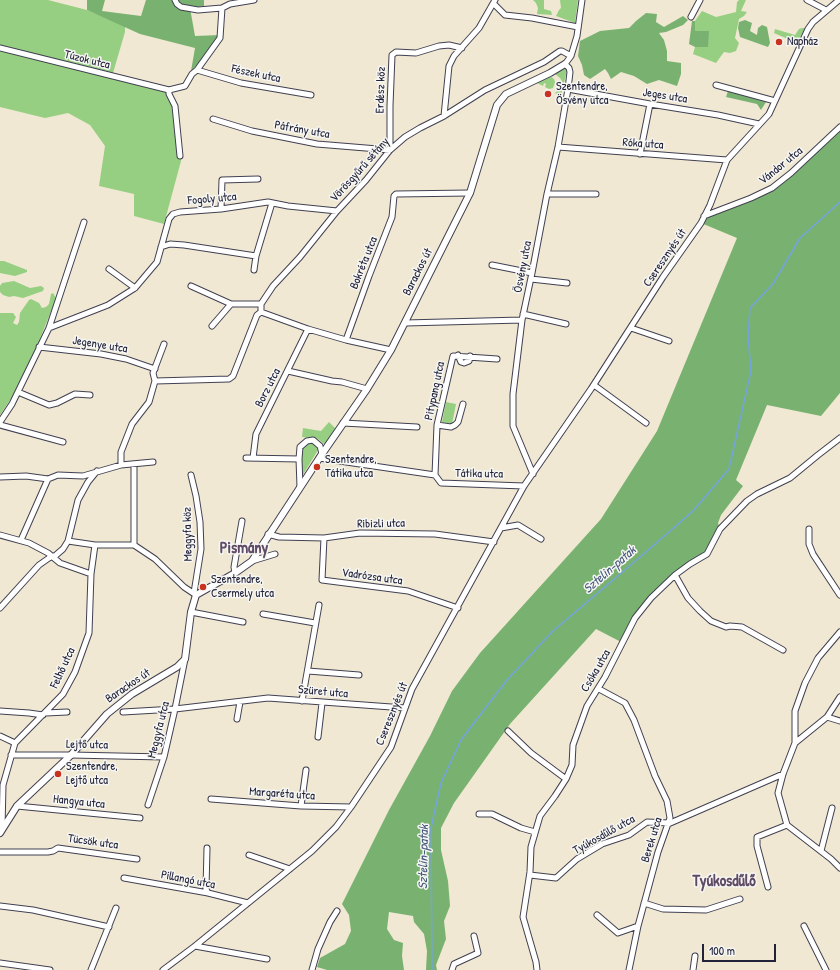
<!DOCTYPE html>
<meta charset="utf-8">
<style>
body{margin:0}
#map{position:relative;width:840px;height:970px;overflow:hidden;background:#f0e8d2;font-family:"Patrick Hand",sans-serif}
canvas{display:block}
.scale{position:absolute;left:702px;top:944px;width:74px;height:18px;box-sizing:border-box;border:2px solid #22223b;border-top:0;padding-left:5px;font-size:12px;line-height:14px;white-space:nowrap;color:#22223b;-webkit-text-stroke:3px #f6f6f2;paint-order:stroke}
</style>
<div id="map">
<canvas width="840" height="970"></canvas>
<div class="scale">100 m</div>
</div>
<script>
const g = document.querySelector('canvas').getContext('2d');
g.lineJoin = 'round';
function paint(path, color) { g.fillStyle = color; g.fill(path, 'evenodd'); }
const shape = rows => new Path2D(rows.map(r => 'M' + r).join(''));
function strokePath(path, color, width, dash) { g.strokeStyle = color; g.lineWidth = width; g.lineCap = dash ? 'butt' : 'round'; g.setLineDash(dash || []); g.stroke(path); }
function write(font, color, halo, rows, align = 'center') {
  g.font = font + ' "Patrick Hand",sans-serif'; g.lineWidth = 3; g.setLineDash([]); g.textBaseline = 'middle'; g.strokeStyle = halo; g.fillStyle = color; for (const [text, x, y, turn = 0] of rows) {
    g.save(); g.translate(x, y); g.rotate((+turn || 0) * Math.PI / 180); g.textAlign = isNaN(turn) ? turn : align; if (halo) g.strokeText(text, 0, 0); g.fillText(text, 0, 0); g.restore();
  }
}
paint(shape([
 [0,0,48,0,87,10,125,26,125,32,113,73,170,87,175,106,181,161,164,224,134,216,134,194,99,186,105,146,90,125,68,113,45,118,0,107],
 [533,0,544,0,544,9,551,11,552,15,537,14,538,8,536,3],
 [560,0,578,0,575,23,556,16,559,10,561,8],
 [739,0,746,0,741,11,747,12,744,16,739,19,735,38,739,43,736,51,730,53,724,52,716,63,693,54,695,47,707,47,695,31,695,21,702,11,716,17,736,12,737,2],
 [802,28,805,28,796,45,795,46,790,40,774,33,775,29,795,35,799,29],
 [564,67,566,68,567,70,561,96,555,93,560,89,562,81,560,78,555,74],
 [550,76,554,79,555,82,553,88,549,89,545,87,546,84,544,83,543,86,535,82],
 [0,261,4,261,27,270,27,272,15,276,0,273],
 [14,281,30,288,41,286,44,288,43,291,23,298,14,296,9,297,3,295,0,292,0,286,2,283],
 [53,293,56,298,52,309,35,351,16,391,0,415,0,313,13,313,16,317,13,323,17,325,19,322,20,313,29,300,31,299,39,303,42,308,46,307,49,304,51,294],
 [446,402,456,404,452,424,442,422],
 [329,422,336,429,325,445,318,439,302,437,303,428,321,431],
 [309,442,314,443,317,446,318,450,301,478,302,447]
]), '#97cf82');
paint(shape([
 [87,0,105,0,102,11,141,16,146,0,204,0,204,6,190,8,195,36,220,35,222,38,191,71,195,48,140,34,87,10],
 [646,13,657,14,656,22,664,27,683,16,688,20,683,25,666,32,659,33,664,40,667,51,667,61,681,63,681,74,677,86,659,80,647,84,634,76,621,72,611,79,608,73,605,69,590,79,584,75,582,65,578,56,580,41,600,31,629,28,636,21],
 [745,20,752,23,750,31,757,35,758,28,762,25,767,27,770,43,768,47,740,37,738,28,739,22],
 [692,21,695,21,695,31,709,31,708,47,695,47,689,44],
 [728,91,766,102,761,110,757,104,726,97],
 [840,127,840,393,821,416,767,405,736,480,743,486,721,515,718,523,720,529,710,548,675,575,635,618,623,643,596,629,510,724,454,803,441,828,441,850,448,881,450,906,444,921,446,939,436,965,437,970,426,970,427,951,424,934,414,922,413,916,389,912,387,929,394,940,403,943,402,956,404,970,327,970,317,967,320,958,345,944,351,931,349,915,342,904,389,810,430,736,452,691,480,653,601,519,657,431,737,238,701,223,704,216,772,188]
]), '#79b270');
strokePath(shape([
 [432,970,431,828,441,783,461,740,507,680,553,631,646,552,693,511,729,469,751,371,748,336,750,308,773,284,800,238,840,202]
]), '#74a4de', 1.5);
const minor = shape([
 [175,0,177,4,181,7,198,10,222,8,230,4,254,0],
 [807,0,826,10],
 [494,4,505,15,532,18,578,27],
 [691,17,700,0],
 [0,48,169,90,185,86,192,74,197,70,220,38,222,8],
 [197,70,241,83,311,95],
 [716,85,775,101],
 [568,89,650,104,718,115,759,124],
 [169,90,169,94,175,106,180,156],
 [444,116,449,66,454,56,479,28,495,0],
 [213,119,252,131,317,144,390,150,390,106,392,55,396,52,416,53,439,46,449,45,462,48],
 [558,147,727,160],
 [640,154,650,104],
 [547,194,596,194],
 [221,209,222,180,258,179],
 [704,216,751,198,772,188,791,173,840,127],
 [161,247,170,244,184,245,256,256],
 [492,265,532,273],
 [109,269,135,288],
 [254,270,256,256,272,203],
 [531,279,567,283],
 [191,286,231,304],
 [523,314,566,324],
 [405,323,522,320],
 [212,326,231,304,261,304],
 [49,328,108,305,135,288,157,262,169,219,173,214,180,212,221,209,268,202,288,206,337,211],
 [631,328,669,341],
 [308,329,346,340,391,350],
 [346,340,369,276,392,217,394,196,396,194,470,193],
 [39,347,101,354,126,359,155,369],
 [458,355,461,362,464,363,469,361,470,356],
 [288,371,332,381,342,382,367,389],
 [155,381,229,379,233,376,257,315,261,312,261,304,273,286,300,257,337,211,366,180,390,150,405,137,420,128,444,116,485,90,544,62,560,51,562,51,571,56],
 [594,385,646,423],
 [18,392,49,405,57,403,75,394,90,395],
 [0,422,12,404,49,328,84,222],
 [343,423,417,427],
 [0,425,63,442],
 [437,425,451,427,455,425,458,422,463,404],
 [246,458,299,459],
 [253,458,256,434,308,329,261,312],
 [319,458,435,475,441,483,524,486],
 [121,465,121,452,132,424,149,402,155,381,153,373,164,344],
 [533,474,513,426,513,394,522,320,532,273,547,194,558,147,568,89,570,72,569,68,565,64,571,56,577,36,582,0],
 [191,475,196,496,200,522,201,549,194,593],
 [435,475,437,425,453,356,497,359],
 [0,477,26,476,48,479,58,475,83,476,121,465,153,462],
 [300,487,299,459,300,447,307,441,313,440,320,446,322,454],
 [501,528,518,525,541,539],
 [809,529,809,544,813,554,840,595],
 [268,534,279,537,324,538,360,533,435,534,494,542],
 [0,535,29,543,48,553,60,563,91,574],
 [324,538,322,580,408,591,458,608],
 [21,540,48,479],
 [68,541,95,545,134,545,155,559,184,587,196,595],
 [134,545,134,464],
 [252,561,275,554],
 [235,573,234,567,242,521],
 [675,575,688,598,700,611,711,621,726,627,730,626,742,627,783,650],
 [0,608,39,565,49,558,56,555,63,549,68,541,78,500,88,482,97,471],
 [191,612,243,622],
 [263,614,315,623],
 [308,671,359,675],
 [599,689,625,703,634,720,655,776,667,801,670,818,658,852,638,926,629,970],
 [840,697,827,717,795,743,783,774,778,793,787,825,831,859,840,868],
 [302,701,319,605],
 [0,711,29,713,43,715],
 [123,712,175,709,268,698,405,708],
 [46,713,67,712],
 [827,717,840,721],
 [237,719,240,702],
 [508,731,531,753,566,779],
 [0,736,15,743],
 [318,737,322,703],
 [795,743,795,711,805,683,818,658,840,632],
 [11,755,71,755,164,757],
 [211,799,301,806,351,807],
 [148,805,164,757,175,709,185,659],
 [17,806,140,818],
 [301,806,306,770],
 [479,814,492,814,521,828,535,832],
 [668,824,783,774],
 [2,829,3,785,15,743,63,694,75,672,89,633,91,574,95,545],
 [207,848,206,889,208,893],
 [821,851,832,808],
 [0,852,48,852,53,851,58,848,137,859],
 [249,855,290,869],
 [530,875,556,878,577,859,602,844,629,835,647,822,669,823],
 [124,878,208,893,248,903],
 [768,887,757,846,757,837,787,825],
 [644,903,663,909,706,910,740,899],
 [0,906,33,910,109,927],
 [597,915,618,933,638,926],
 [804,926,826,970],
 [195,946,267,959],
 [0,963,50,970],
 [91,970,116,908],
 [163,970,195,946,312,851,336,827,351,807,391,747,412,689,524,486,591,389,663,277,701,223,710,205,727,160,769,114,808,29,813,22,839,0],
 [312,970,318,949,330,922,337,911],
 [452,970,454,964,478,953,474,936],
 [537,970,536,962,523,917,530,872,531,847,540,816,555,796,566,779,572,765,573,745,587,706,605,677,635,618,651,598,675,575,690,564,707,554,720,529,747,501,757,494,790,478,818,455,840,438],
 [693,970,695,956]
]);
const tertiary = shape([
 [0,833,17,806,71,755,107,714,132,694,177,667,185,659,191,612,196,595,235,573,252,561,322,454,367,389,391,350,470,193,497,105,506,94,550,73,565,64]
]);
strokePath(minor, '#414052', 7);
strokePath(tertiary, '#414052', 8);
strokePath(minor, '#fff', 5);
strokePath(tertiary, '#fff', 6);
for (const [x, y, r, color] of [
 [779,42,4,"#c8321e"],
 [548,94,4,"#c8321e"],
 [317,467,4,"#c8321e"],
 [203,587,4,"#c8321e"],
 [58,774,4,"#c8321e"]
]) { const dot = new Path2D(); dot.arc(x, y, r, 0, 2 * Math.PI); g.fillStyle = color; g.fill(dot); strokePath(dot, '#f6f6f2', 1.5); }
write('12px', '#22223b', '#f6f6f2', [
 ["Napház",787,42],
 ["Szentendre,",556,87],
 ["Ösvény utca",556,101],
 ["Szentendre,",325,460],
 ["Tátika utca",325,474],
 ["Szentendre,",211,580],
 ["Csermely utca",211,594],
 ["Szentendre,",66,767],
 ["Lejtő utca",66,781]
], 'left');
write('12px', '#22223b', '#f6f6f2', [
 ["Túzok utca",87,60,14],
 ["Fészek utca",256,74,12],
 ["Erdész köz",381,90,-88],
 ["Jeges utca",665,96,9],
 ["Páfrány utca",302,130,10],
 ["Róka utca",643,144,4],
 ["Vándor utca",781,166,-39],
 ["Vörösgyűrű sétány",360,170,-48],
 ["Fogoly utca",212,199,-5],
 ["Cseresznyés út",665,258,-56],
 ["Bokréta utca",364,263,-68],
 ["Ösvény utca",523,267,-79],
 ["Barackos út",418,272,-63],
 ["Jegenye utca",100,345,9],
 ["Borz utca",268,388,-63],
 ["Pitypang utca",435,391,-78],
 ["Tátika utca",479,474,1],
 ["Ribizli utca",381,524,-1],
 ["Meggyfa köz",188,534,-91],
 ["Vadrózsa utca",372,577,8],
 ["Felhő utca",63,668,-65],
 ["Csóka utca",596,671,-60],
 ["Barackos út",128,686,-34],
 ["Szüret utca",323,692,5],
 ["Cseresznyés út",392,714,-68],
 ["Meggyfa utca",159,730,-76],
 ["Lejtő utca",87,745,1],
 ["Margaréta utca",282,794,4],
 ["Hangya utca",79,802,6],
 ["Tyúkosdűlő utca",604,835,-29],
 ["Berek utca",652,840,-73],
 ["Tücsök utca",93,842,8],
 ["Pillangó utca",188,880,11]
]);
write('italic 13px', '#43567c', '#f6f6f2', [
 ["Sztelin-patak",610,570,-41],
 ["Sztelin-patak",424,857,-89]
]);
write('bold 16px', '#604b66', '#f6f6f2', [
 ["Pismány",244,549],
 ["Tyúkosdűlő",724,882]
]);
</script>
